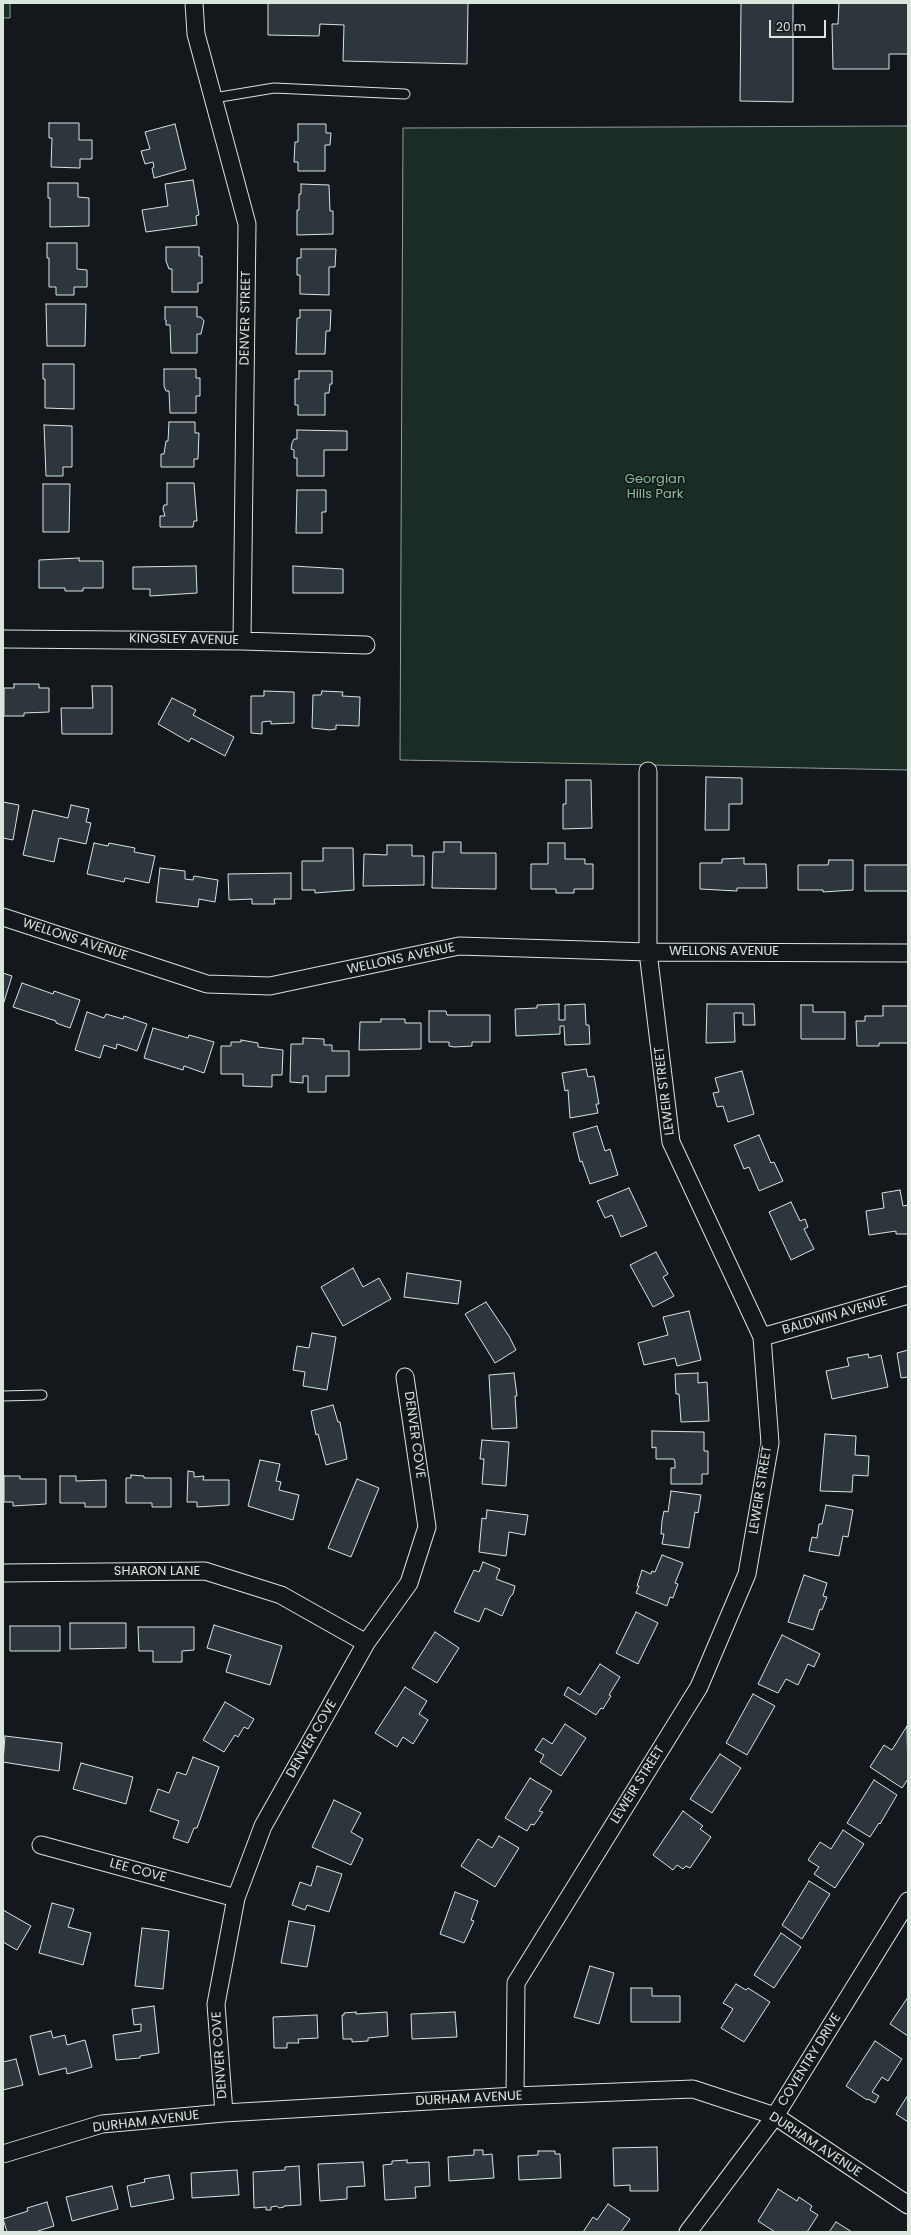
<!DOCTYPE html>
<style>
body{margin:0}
#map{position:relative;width:911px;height:2235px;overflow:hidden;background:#14181c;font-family:Poppins,sans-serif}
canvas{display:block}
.frame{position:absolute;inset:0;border:4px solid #d8e6dc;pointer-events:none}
.scale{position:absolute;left:769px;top:20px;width:57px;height:18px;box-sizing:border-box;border:2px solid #d8e6dc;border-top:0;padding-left:5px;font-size:12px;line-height:14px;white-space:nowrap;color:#d8e6dc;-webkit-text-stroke:3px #14181c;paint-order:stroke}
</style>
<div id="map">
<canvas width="911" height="2235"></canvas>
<div class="frame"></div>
<div class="scale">20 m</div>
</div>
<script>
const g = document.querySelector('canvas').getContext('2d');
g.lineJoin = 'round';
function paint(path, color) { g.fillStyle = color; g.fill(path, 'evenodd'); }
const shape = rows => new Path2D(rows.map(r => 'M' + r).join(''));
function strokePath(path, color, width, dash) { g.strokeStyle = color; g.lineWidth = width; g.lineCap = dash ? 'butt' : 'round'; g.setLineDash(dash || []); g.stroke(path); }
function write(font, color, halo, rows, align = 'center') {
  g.font = font + ' Poppins,sans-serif'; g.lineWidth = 3; g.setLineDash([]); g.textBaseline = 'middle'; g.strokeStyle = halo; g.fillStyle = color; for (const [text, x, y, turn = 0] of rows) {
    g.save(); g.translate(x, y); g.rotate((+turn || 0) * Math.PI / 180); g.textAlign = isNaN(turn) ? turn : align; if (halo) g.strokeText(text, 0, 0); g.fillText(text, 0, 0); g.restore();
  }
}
const green = shape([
 [3,3,10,3,10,18,3,18,3,3],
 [908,126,908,770,400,760,403,128,908,126]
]);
paint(green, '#1a2d24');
strokePath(green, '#939e99', 1);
const building = shape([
 [268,3,468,3,467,64,343,61,344,25,320,24,319,36,268,35,268,3],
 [741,3,793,3,793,102,740,101,741,3],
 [839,3,908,3,908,54,889,54,889,69,833,69,832,24,838,24,839,3],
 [49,123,79,123,79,140,92,140,92,159,80,159,80,168,51,167,52,138,49,138,49,123],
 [175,124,186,169,154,178,152,168,154,167,153,162,145,164,141,151,150,149,145,132,175,124],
 [298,124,326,124,326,133,331,133,330,145,325,145,325,171,298,171,298,162,294,162,295,142,298,142,298,124],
 [193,180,199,215,196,216,197,225,146,232,142,210,168,206,165,184,193,180],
 [48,183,78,183,78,197,89,198,89,226,50,227,50,198,48,198,48,183],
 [301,184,329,185,330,211,333,211,333,234,297,235,297,210,299,210,299,194,301,194,301,184],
 [47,243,77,243,77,269,87,270,87,287,74,287,74,295,56,295,56,287,49,287,49,258,47,258,47,243],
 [166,247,199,247,199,256,202,256,202,283,198,283,198,292,172,292,172,269,169,269,166,261,166,247],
 [301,249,336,249,335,267,329,267,329,295,300,294,300,275,297,275,297,258,301,258,301,249],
 [46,304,86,304,85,346,47,346,46,304],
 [165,307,197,307,197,317,201,317,204,321,201,334,197,334,197,353,171,353,170,325,166,325,166,320,165,320,165,307],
 [300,310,331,310,330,331,326,331,325,354,296,354,297,318,300,318,300,310],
 [43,364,74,364,74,409,45,408,45,379,43,379,43,364],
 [164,369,196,369,196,378,200,378,200,396,196,396,196,413,170,413,169,391,166,391,164,386,164,369],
 [299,371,332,371,332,384,330,384,329,393,325,393,325,415,298,415,298,405,295,405,295,379,299,379,299,371],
 [169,422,195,422,195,433,199,433,198,459,194,459,194,467,161,467,161,454,164,454,166,441,168,441,169,422],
 [44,425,72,426,72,467,63,467,63,476,46,476,44,425],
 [297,430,347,431,347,450,324,450,324,476,297,476,297,458,294,458,294,450,291,449,292,443,294,439,297,439,297,430],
 [167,483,194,483,197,521,194,521,193,527,160,527,160,516,165,516,163,509,164,505,167,505,167,483],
 [43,484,70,484,69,532,43,532,43,484],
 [297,490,326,490,326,512,322,512,322,533,296,533,297,490],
 [79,558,79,561,103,561,103,588,83,588,83,591,65,591,65,588,39,588,39,560,79,558],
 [196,566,197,593,150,596,150,589,133,589,133,567,196,566],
 [293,566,343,569,343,593,293,593,293,566],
 [14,684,39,684,39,688,49,688,49,712,24,713,24,716,4,716,4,688,14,688,14,684],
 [92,686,112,686,112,734,62,734,61,708,93,708,92,686],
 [264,691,294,692,294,723,271,724,271,721,262,722,262,734,251,733,251,696,264,696,264,691],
 [322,691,343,692,342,696,360,697,359,726,336,725,336,729,330,730,312,728,313,695,321,695,322,691],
 [172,698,196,710,193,715,234,737,225,756,191,738,189,742,158,724,172,698],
 [706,777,742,778,742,804,729,804,729,830,705,830,706,777],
 [566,780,591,780,592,828,563,829,563,804,566,804,566,780],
 [3,802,19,805,13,840,3,838,3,802],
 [71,805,89,809,86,822,91,823,86,844,59,838,54,862,23,855,33,810,68,818,71,805],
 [444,842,461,842,461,853,496,853,496,889,432,888,433,852,444,852,444,842],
 [94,843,108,846,109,843,135,848,134,852,155,856,149,883,125,878,124,882,87,874,94,843],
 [548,843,565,843,565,859,585,859,585,864,593,864,593,889,574,889,574,893,556,893,556,889,531,889,531,864,548,864,548,843],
 [387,845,412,845,412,856,424,856,424,885,363,886,364,854,387,855,387,845],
 [323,848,353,848,354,890,315,893,315,890,302,890,302,861,323,861,323,848],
 [744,858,744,864,766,864,767,888,737,888,737,891,700,889,700,863,722,863,722,859,744,858],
 [829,860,853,860,853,890,823,892,823,890,798,890,798,865,828,865,829,860],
 [865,865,908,865,908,891,865,891,865,865],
 [160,868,185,871,185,879,193,880,194,876,218,880,215,902,199,899,198,907,156,902,160,868],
 [291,873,291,899,274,899,275,904,252,904,252,899,229,900,228,874,291,873],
 [3,973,12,976,3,1005,3,973],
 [22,983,53,994,54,991,80,1000,70,1028,56,1023,56,1021,13,1007,22,983],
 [559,1004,559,1020,565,1020,565,1005,585,1004,586,1025,589,1025,590,1044,565,1045,564,1026,560,1026,560,1034,516,1036,515,1009,537,1008,537,1005,559,1004],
 [707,1004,754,1004,755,1025,743,1025,743,1013,734,1013,735,1042,706,1043,707,1004],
 [801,1005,813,1005,813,1012,845,1012,845,1039,801,1039,801,1005],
 [883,1006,908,1006,908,1043,879,1043,879,1046,857,1046,856,1021,865,1021,865,1016,883,1016,883,1006],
 [429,1011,446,1011,447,1015,490,1015,490,1042,472,1042,472,1046,454,1047,449,1046,449,1042,429,1042,429,1011],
 [87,1012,104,1018,106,1014,123,1019,124,1016,147,1024,137,1051,117,1044,116,1049,104,1045,100,1058,75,1050,87,1012],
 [381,1019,405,1019,405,1023,421,1023,421,1049,359,1050,360,1022,381,1022,381,1019],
 [153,1028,188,1038,189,1035,214,1042,204,1073,184,1066,183,1070,144,1058,153,1028],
 [303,1038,324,1039,324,1045,332,1045,332,1051,349,1051,349,1076,326,1076,326,1092,308,1092,308,1076,303,1076,303,1083,290,1082,291,1044,303,1044,303,1038],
 [241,1040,258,1043,258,1047,283,1050,282,1075,272,1075,272,1087,243,1086,243,1074,221,1074,221,1046,231,1046,231,1042,241,1042,241,1040],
 [586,1069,588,1077,594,1076,599,1104,596,1104,598,1113,570,1118,568,1090,565,1091,562,1073,586,1069],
 [742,1071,754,1114,728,1122,723,1106,717,1107,713,1093,719,1092,715,1078,742,1071],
 [597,1126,605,1151,610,1149,618,1175,590,1184,582,1161,580,1162,573,1133,597,1126],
 [759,1135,771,1163,774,1162,783,1181,759,1191,749,1167,744,1169,734,1145,759,1135],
 [629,1188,647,1226,621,1237,612,1215,605,1218,597,1201,629,1188],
 [900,1190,903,1206,908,1205,908,1234,896,1234,896,1231,869,1235,866,1211,884,1208,882,1193,900,1190],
 [791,1202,800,1221,805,1219,808,1227,804,1229,814,1249,791,1260,769,1212,791,1202],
 [656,1252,668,1274,663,1277,674,1296,653,1307,630,1265,656,1252],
 [353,1268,363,1287,379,1278,391,1299,343,1326,321,1287,353,1268],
 [407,1273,461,1281,458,1304,404,1297,407,1273],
 [486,1302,509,1336,516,1350,495,1363,465,1314,486,1302],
 [689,1311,701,1360,677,1366,675,1358,644,1365,638,1343,668,1335,663,1317,689,1311],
 [312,1333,336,1337,327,1390,303,1386,305,1372,293,1370,297,1346,309,1348,312,1333],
 [908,1350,908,1377,901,1378,897,1353,908,1350],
 [868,1354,869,1358,881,1355,888,1387,832,1399,826,1371,849,1366,847,1358,868,1354],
 [514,1373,517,1396,515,1396,517,1428,492,1429,489,1375,514,1373],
 [698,1373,698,1383,707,1382,709,1421,681,1422,679,1394,676,1394,675,1374,698,1373],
 [333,1405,338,1422,340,1422,347,1459,326,1465,318,1434,316,1435,311,1411,333,1405],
 [652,1431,704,1432,704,1451,708,1451,708,1474,702,1474,702,1484,671,1484,671,1468,675,1468,675,1462,674,1459,656,1459,656,1447,652,1448,652,1431],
 [825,1434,856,1436,855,1455,869,1456,868,1476,853,1475,852,1492,820,1491,825,1434],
 [482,1440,509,1442,506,1486,482,1484,484,1459,480,1459,482,1440],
 [260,1460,280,1464,276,1481,281,1482,279,1490,299,1495,293,1520,248,1506,260,1460],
 [188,1471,194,1472,194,1477,204,1476,203,1480,229,1480,229,1505,197,1507,197,1502,187,1502,188,1471],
 [131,1475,144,1476,144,1478,171,1478,171,1507,152,1507,152,1503,126,1503,126,1478,131,1478,131,1475],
 [4,1476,20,1476,20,1479,46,1479,46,1504,13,1506,13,1502,4,1502,4,1476],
 [60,1476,76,1476,76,1481,106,1480,106,1507,85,1507,85,1503,60,1503,60,1476],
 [357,1479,379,1488,351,1557,328,1548,357,1479],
 [671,1491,701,1495,698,1513,695,1512,689,1548,662,1544,664,1534,661,1534,662,1521,664,1511,668,1512,671,1491],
 [826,1505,853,1510,848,1537,843,1536,839,1556,809,1551,812,1537,817,1538,819,1524,822,1524,826,1505],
 [487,1510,528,1515,525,1535,509,1532,506,1556,479,1552,482,1518,486,1519,487,1510],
 [662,1555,683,1563,675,1583,678,1584,673,1598,670,1597,667,1606,636,1593,639,1586,637,1586,642,1570,651,1574,652,1571,655,1572,662,1555],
 [483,1562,500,1569,496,1579,515,1586,513,1594,510,1597,502,1616,485,1608,479,1622,454,1612,474,1570,479,1572,483,1562],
 [804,1575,827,1583,823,1596,827,1597,822,1610,820,1609,813,1630,788,1622,804,1575],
 [636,1612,658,1623,638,1664,616,1653,636,1612],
 [70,1623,126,1623,126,1648,70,1649,70,1623],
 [214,1625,282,1646,270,1685,226,1672,231,1655,207,1648,214,1625],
 [10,1626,60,1626,60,1651,10,1651,10,1626],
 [138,1627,194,1627,194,1650,182,1651,182,1662,153,1662,153,1651,139,1651,138,1627],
 [435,1632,459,1648,437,1683,412,1668,435,1632],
 [782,1635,820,1654,814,1667,808,1664,798,1685,786,1679,778,1693,758,1684,782,1635],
 [600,1664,620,1677,609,1695,611,1696,603,1709,601,1708,596,1715,564,1695,568,1687,580,1695,600,1664],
 [405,1687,427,1701,419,1714,428,1720,413,1744,403,1737,397,1747,375,1733,405,1687],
 [753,1694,775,1706,747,1755,726,1743,753,1694],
 [225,1702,254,1719,248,1729,244,1727,238,1737,235,1735,224,1752,203,1740,225,1702],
 [565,1724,586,1738,561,1776,540,1762,544,1755,535,1750,543,1738,552,1744,565,1724],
 [907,1726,908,1779,902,1788,870,1767,884,1745,892,1750,907,1726],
 [5,1736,62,1743,59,1771,3,1762,5,1736],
 [720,1754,741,1768,712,1813,690,1799,720,1754],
 [193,1757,219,1767,197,1828,194,1828,188,1843,173,1838,179,1821,150,1811,158,1789,169,1793,177,1772,186,1775,193,1757],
 [81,1763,133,1777,126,1804,73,1789,81,1763],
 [530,1778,552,1791,539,1811,543,1812,534,1825,531,1824,527,1831,505,1818,530,1778],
 [874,1780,897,1795,880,1824,879,1823,870,1837,847,1823,874,1780],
 [334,1800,361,1813,351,1832,363,1839,351,1865,312,1847,334,1800],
 [683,1811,703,1826,700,1829,711,1837,690,1868,686,1866,683,1869,677,1865,673,1870,653,1855,683,1811],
 [843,1830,864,1844,835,1888,814,1874,819,1867,808,1860,820,1842,831,1849,843,1830],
 [499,1836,519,1848,495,1887,461,1866,478,1839,492,1848,499,1836],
 [317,1866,342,1874,329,1912,307,1905,305,1910,292,1905,300,1882,311,1886,317,1866],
 [809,1881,830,1894,802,1939,782,1925,809,1881],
 [455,1892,478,1901,471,1920,474,1921,464,1943,440,1934,455,1892],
 [52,1903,74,1909,68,1927,91,1933,83,1965,39,1953,52,1903],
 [3,1910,31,1926,17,1950,3,1942,3,1910],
 [289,1921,315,1926,307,1967,281,1963,289,1921],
 [142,1928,169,1931,163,1989,135,1986,142,1928],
 [781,1933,801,1947,774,1988,754,1975,781,1933],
 [590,1966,614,1973,599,2024,574,2017,590,1966],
 [736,1984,746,1990,748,1988,770,2002,744,2042,721,2028,733,2009,723,2003,736,1984],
 [631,1988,652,1988,652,1996,680,1996,680,2022,631,2022,631,1988],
 [908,1997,908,2036,890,2024,908,1997],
 [154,2006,159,2053,140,2056,140,2058,116,2060,113,2035,141,2031,141,2024,134,2025,132,2009,154,2006],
 [356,2012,356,2014,387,2012,388,2036,368,2038,368,2041,352,2042,352,2039,343,2039,342,2015,344,2015,344,2013,356,2012],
 [455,2012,457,2037,412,2039,411,2014,455,2012],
 [317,2015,318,2038,298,2039,299,2043,287,2043,287,2048,274,2048,273,2017,317,2015],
 [51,2031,53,2038,65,2035,67,2045,85,2040,92,2067,67,2074,66,2068,39,2075,30,2036,51,2031],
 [875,2041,902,2059,888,2081,882,2077,872,2092,879,2096,875,2103,868,2099,867,2100,846,2086,875,2041],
 [16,2059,23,2085,3,2090,3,2062,16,2059],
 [908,2095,908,2122,896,2114,908,2095],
 [657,2147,658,2191,630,2191,630,2185,614,2186,613,2148,657,2147],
 [474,2150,483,2150,483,2155,492,2154,494,2178,449,2181,448,2157,474,2155,474,2150],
 [538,2151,555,2151,555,2154,560,2154,561,2178,519,2180,518,2156,538,2155,538,2151],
 [407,2160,407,2163,429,2162,430,2186,415,2187,416,2198,385,2200,383,2165,392,2164,392,2161,407,2160],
 [363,2162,365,2186,347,2187,347,2199,320,2201,318,2164,363,2162],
 [299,2166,301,2205,284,2206,284,2207,279,2208,277,2206,271,2207,271,2210,266,2210,266,2207,254,2208,253,2172,285,2170,285,2167,299,2166],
 [237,2170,239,2195,192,2198,191,2173,237,2170],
 [169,2175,174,2199,131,2207,127,2186,145,2182,144,2179,169,2175],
 [112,2186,118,2209,72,2221,66,2197,112,2186],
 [778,2189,797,2201,799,2197,812,2206,810,2210,818,2215,807,2232,775,2232,758,2221,778,2189],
 [47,2202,54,2226,35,2232,7,2232,3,2219,28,2211,27,2208,47,2202],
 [608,2204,630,2219,621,2232,583,2232,593,2217,597,2220,608,2204],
 [836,2222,852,2232,829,2232,836,2222]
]);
paint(building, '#2c363c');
strokePath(building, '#d8e6dc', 1);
const service = shape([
 [214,98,274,88,405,94],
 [3,1396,42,1395]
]);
const minor = shape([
 [194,3,196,34,247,224,242,641],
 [3,639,242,641,366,645],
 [3,917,207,984,270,986,459,946,648,952,908,953],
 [762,1337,908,1295],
 [3,1573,205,1571,281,1595,366,1643],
 [41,1845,236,1898],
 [515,2096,516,1983,699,1687,747,1574,770,1443,762,1337,671,1142,648,952,648,771],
 [224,2113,216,2004,236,1898,263,1826,366,1643,409,1583,427,1527,405,1377],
 [3,2154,102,2124,224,2113,515,2096,693,2089,775,2116,908,2205],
 [688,2232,775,2116,908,1901]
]);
strokePath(service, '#d8e6dc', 11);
strokePath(minor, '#d8e6dc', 19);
strokePath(service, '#14181c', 9);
strokePath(minor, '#14181c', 17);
write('13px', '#d8e6dc', '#14181c', [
 ["DENVER STREET",246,318,-89],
 ["KINGSLEY AVENUE",184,640,1],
 ["WELLONS AVENUE",75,940,18],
 ["WELLONS AVENUE",724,952],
 ["WELLONS AVENUE",401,959,-12],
 ["LEWEIR STREET",665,1091,-97],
 ["BALDWIN AVENUE",835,1316,-16],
 ["DENVER COVE",414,1435,82],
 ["LEWEIR STREET",761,1490,-81],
 ["SHARON LANE",157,1572],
 ["DENVER COVE",312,1739,-60],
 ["LEWEIR STREET",638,1785,-58],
 ["LEE COVE",138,1871,15],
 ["DENVER COVE",220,2055,-94],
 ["COVENTRY DRIVE",810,2060,-58],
 ["DURHAM AVENUE",469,2099,-3],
 ["DURHAM AVENUE",146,2122,-7],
 ["DURHAM AVENUE",815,2145,33]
]);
write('13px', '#8ac095', '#14181c', [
 ["Georgian",655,480],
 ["Hills Park",655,495]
]);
</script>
